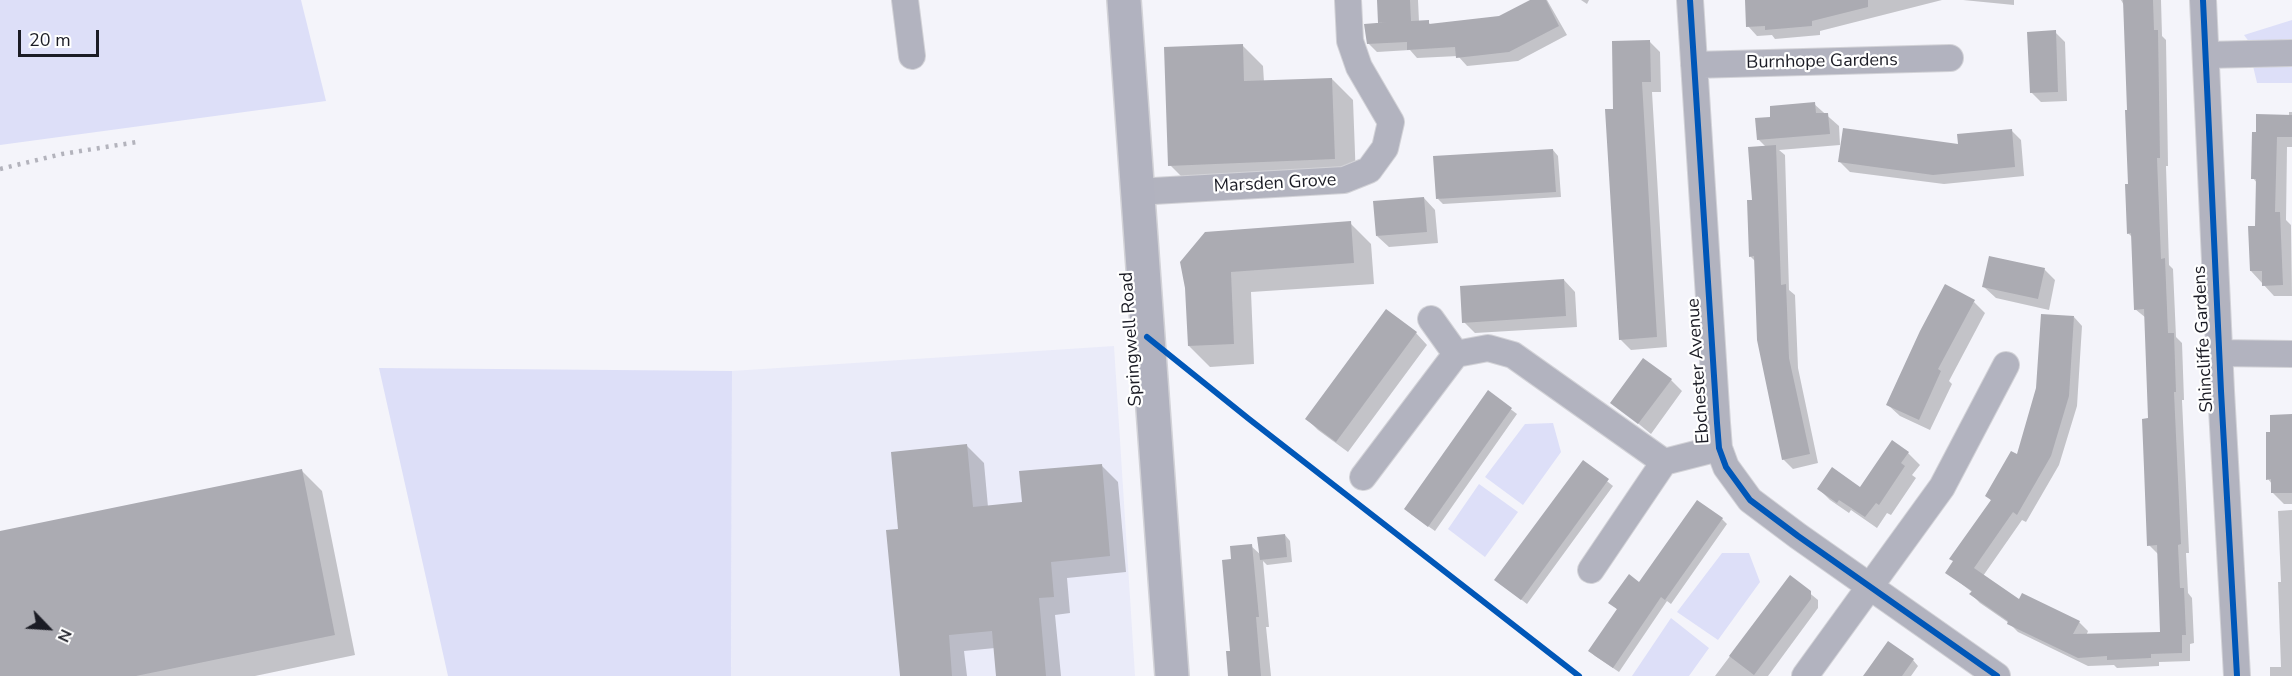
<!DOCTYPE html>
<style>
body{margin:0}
#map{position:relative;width:2292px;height:676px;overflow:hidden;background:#f4f4fa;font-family:"Nunito Sans",sans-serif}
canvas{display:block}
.north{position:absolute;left:18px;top:598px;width:60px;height:60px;-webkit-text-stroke:4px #fff;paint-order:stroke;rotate:115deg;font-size:16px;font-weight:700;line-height:24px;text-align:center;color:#1b1c25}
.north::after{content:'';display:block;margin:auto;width:21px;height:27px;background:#1b1c25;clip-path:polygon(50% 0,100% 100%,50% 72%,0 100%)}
.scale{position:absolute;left:18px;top:30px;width:81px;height:27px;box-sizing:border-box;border:3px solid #1b1c25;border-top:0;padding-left:8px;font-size:18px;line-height:21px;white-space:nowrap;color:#1b1c25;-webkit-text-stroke:4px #fff;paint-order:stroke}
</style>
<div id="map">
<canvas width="2292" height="676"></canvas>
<div class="north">N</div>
<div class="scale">20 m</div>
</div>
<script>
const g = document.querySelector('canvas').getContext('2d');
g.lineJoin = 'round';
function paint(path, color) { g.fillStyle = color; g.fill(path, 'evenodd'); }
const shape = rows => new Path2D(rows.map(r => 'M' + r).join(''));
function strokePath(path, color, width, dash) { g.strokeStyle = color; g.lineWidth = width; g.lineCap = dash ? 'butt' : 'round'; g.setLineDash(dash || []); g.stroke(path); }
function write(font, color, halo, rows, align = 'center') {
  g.font = font + ' "Nunito Sans",sans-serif'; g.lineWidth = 4.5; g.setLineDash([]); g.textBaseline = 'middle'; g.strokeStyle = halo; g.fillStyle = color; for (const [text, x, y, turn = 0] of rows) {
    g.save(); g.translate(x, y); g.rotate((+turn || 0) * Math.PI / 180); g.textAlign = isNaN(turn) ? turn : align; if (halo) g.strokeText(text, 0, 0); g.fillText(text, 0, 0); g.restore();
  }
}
paint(shape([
 [1114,346,1135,676,731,676,732,371]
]), '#eaebf9');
paint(shape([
 [0,0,301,0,326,101,0,145],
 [2292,20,2292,39,2250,43,2244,35],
 [2292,65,2292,83,2257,83,2253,66],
 [379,368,732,371,731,676,448,676],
 [1553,423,1561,452,1523,505,1485,477,1525,424],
 [1479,484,1518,512,1485,557,1448,529],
 [1722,553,1749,553,1760,582,1718,640,1677,612],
 [1671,618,1709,648,1689,676,1632,676]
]), '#dddff8');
paint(shape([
 [1379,0,1418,0,1419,22,1428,22,1431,25,1499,18,1533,0,1547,0,1567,35,1518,61,1467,66,1458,56,1417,58,1410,50,1377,52,1368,43,1382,24],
 [1581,0,1589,0,1587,4],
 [1746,0,1942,0,1820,31,1820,35,1775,39,1772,35,1757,36,1748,26],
 [1963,0,2014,0,2014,5],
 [2121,0,2161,0,2162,36,2166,40,2168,166,2166,166,2169,265,2173,269,2176,337,2182,343,2184,400,2182,400,2189,553,2186,553,2188,593,2192,598,2194,643,2190,644,2190,661,2159,662,2159,666,2117,668,2114,665,2088,666,2018,632,2009,623,1980,603,1971,594,1972,592,1947,573,1992,501,1987,496,2018,456,2074,317,2082,326,2077,406,2059,465,2026,522,2022,520,1983,576,2019,601,2079,622,2088,631,2086,636,2162,633,2158,554,2149,545,2150,420,2146,318,2135,309,2132,237,2128,233,2129,111,2125,7],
 [2055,32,2065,42,2067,101,2041,102,2031,92],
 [1650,42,1660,52,1661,92,1652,92,1667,347,1631,350,1620,339,1614,110],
 [1243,46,1263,66,1264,82,1332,79,1353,100,1356,180,1191,186,1170,165],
 [1814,104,1839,126,1840,145,1779,150,1785,155,1789,290,1795,295,1798,368,1818,463,1793,469,1783,459,1755,261,1750,256,1754,201,1766,147,1758,139,1772,119],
 [2289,112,2292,112,2292,147,2287,147,2286,220,2291,225,2292,296,2274,296,2251,271,2256,227,2257,183,2253,178,2289,116],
 [2011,130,2021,140,2024,176,1944,184,1850,172,1840,162,1960,146],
 [1553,150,1558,156,1561,197,1443,204,1438,199],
 [1424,198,1435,210,1438,243,1389,247,1377,236],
 [1350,223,1371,244,1374,284,1251,292,1254,364,1210,367,1189,346,1187,288],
 [2044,269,2055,280,2049,310,1996,298,1984,287],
 [1564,280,1575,292,1577,327,1475,333,1464,322],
 [1974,302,1985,313,1949,381,1952,384,1930,430,1900,416,1888,405],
 [1416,333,1427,345,1348,452,1318,430,1307,419],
 [1671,380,1682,391,1651,434,1612,402],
 [1488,392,1517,414,1435,531,1411,514],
 [2292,416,2292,504,2284,504,2272,492,2272,484,2268,479,2271,434],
 [1892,443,1908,453,1920,465,1912,475,1916,478,1891,515,1887,513,1877,528,1851,510,1849,513,1830,500,1819,489,1861,489],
 [967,446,984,463,988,507,1024,504,1101,465,1118,482,1126,572,1067,578,1070,613,1055,615,1061,676,998,676,995,648,964,651,967,676,901,676,900,530],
 [1583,462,1613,486,1527,604,1496,580],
 [301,470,322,491,355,655,255,676,0,676,0,533],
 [2292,510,2292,676,2270,676,2270,667,2281,667,2278,582,2281,582,2278,511],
 [1722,519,1727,524,1671,604,1667,601,1619,672,1595,656,1590,651,1618,610,1610,603,1640,584],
 [1285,535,1290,541,1292,562,1267,565,1263,561,1269,627,1266,627,1271,676,1230,676,1233,560,1251,546,1261,555],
 [1790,577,1818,600,1818,608,1768,676,1715,676],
 [1913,660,1918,666,1911,676,1865,676]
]), '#0003');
paint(shape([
 [1377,0,1410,0,1411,21,1429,20,1429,24,1499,16,1530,0,1546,0,1559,26,1509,52,1456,58,1455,47,1407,50,1407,42,1367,44,1364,24,1389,22,1378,23],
 [1745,0,1868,0,1868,7,1812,21,1812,26,1765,30,1765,26,1746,27],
 [2123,0,2153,0,2154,30,2158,30,2160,158,2157,158,2161,259,2165,258,2168,333,2174,333,2176,392,2174,392,2181,544,2178,545,2180,588,2184,588,2186,635,2182,635,2182,653,2151,654,2151,658,2107,660,2107,656,2078,658,2007,624,2008,621,1969,594,1972,591,1945,573,1953,561,1949,559,1991,500,1985,496,2011,451,2017,454,2036,388,2041,314,2074,316,2069,396,2051,456,2017,515,2013,512,1974,568,2019,599,2022,593,2080,621,2073,634,2160,632,2157,545,2147,546,2144,468,2142,419,2148,418,2144,309,2134,310,2131,233,2127,234,2125,184,2128,184,2125,110,2127,110],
 [2056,30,2058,92,2030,93,2027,32],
 [1650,40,1651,82,1642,82,1657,337,1619,340,1605,109,1613,109,1612,41],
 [1243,44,1244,81,1332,78,1335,159,1168,166,1164,47],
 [1815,102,1816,113,1828,113,1830,134,1757,140,1755,118,1770,117,1770,106],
 [2256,114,2292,115,2292,137,2277,137,2275,212,2280,212,2283,285,2262,286,2262,271,2250,271,2248,226,2255,226,2256,179,2251,179,2252,132,2256,132],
 [1843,128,1958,144,1957,134,2012,129,2015,167,1933,175,1838,162],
 [1776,145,1781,285,1786,284,1789,358,1810,454,1782,460,1757,340,1754,256,1749,257,1747,200,1752,200,1748,147],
 [1553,149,1556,192,1436,199,1433,156],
 [1424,197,1427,232,1376,236,1373,201],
 [1351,221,1354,263,1231,272,1234,344,1188,346,1185,288,1180,262,1205,232],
 [1989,256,2045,268,2038,299,1982,287],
 [1564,279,1566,316,1462,323,1460,286],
 [1945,284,1975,300,1938,369,1941,371,1919,420,1886,405,1920,331],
 [1386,309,1417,332,1336,442,1305,419],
 [1643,358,1672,379,1638,424,1610,403],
 [1488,390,1512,408,1428,527,1404,509],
 [2292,414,2292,493,2271,493,2271,479,2266,480,2266,432,2270,432,2270,415],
 [1892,440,1909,452,1901,463,1905,466,1879,505,1876,503,1865,517,1839,500,1837,503,1817,489,1832,467,1860,487],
 [967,444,973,507,1022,502,1019,471,1102,464,1110,556,1051,562,1054,597,1039,598,1046,676,996,676,992,631,949,635,952,676,900,676,886,530,898,529,891,452],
 [1583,460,1609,479,1521,600,1494,580],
 [302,469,335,635,136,676,0,676,0,531],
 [1697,500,1723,518,1665,600,1661,597,1613,668,1588,651,1617,609,1608,603,1629,574,1639,582],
 [1285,534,1287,557,1260,560,1257,537],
 [1252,544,1259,617,1256,617,1261,676,1228,676,1226,651,1230,651,1222,560,1231,559,1230,546],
 [1790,575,1811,591,1811,599,1754,675,1729,656],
 [1888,641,1914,659,1902,676,1863,676]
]), '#ababb2');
const street = shape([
 [905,0,912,56],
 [1690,0,1717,423,1719,448,1726,467,1750,500,1798,536,1997,676],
 [2203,0,2221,391,2237,676],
 [2206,55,2292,53],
 [1694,65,1950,58],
 [1136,192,1344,180,1369,170,1385,148,1391,122,1359,67,1350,41,1348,0],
 [1431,319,1456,354],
 [2219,353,2292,354],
 [1363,477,1456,354,1488,348,1513,355,1664,462,1719,448],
 [1591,570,1664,462],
 [1805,676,1942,487,2006,365]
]);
const secondary = shape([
 [1124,0,1172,676]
]);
strokePath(street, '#d2d2d7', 28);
strokePath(secondary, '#d2d2d7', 36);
strokePath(street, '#b2b3bf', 26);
strokePath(secondary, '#b1b2bf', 33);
strokePath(shape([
 [0,169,62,154,137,142]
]), '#b3b3bc', 4.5, [3, 6]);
strokePath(shape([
 [1690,0,1717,423,1719,448,1726,467,1750,500,1798,536,1997,676],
 [2203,0,2221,391,2237,676],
 [1147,337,1249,419,1579,676]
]), '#0057b8', 6);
write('18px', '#1b1c25', '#fff', [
 ["Burnhope Gardens",1822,62,-1],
 ["Marsden Grove",1275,184,-3],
 ["Springwell Road",1132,339,-94],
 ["Shincliffe Gardens",2204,339,-93],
 ["Ebchester Avenue",1699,371,-94]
]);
</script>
